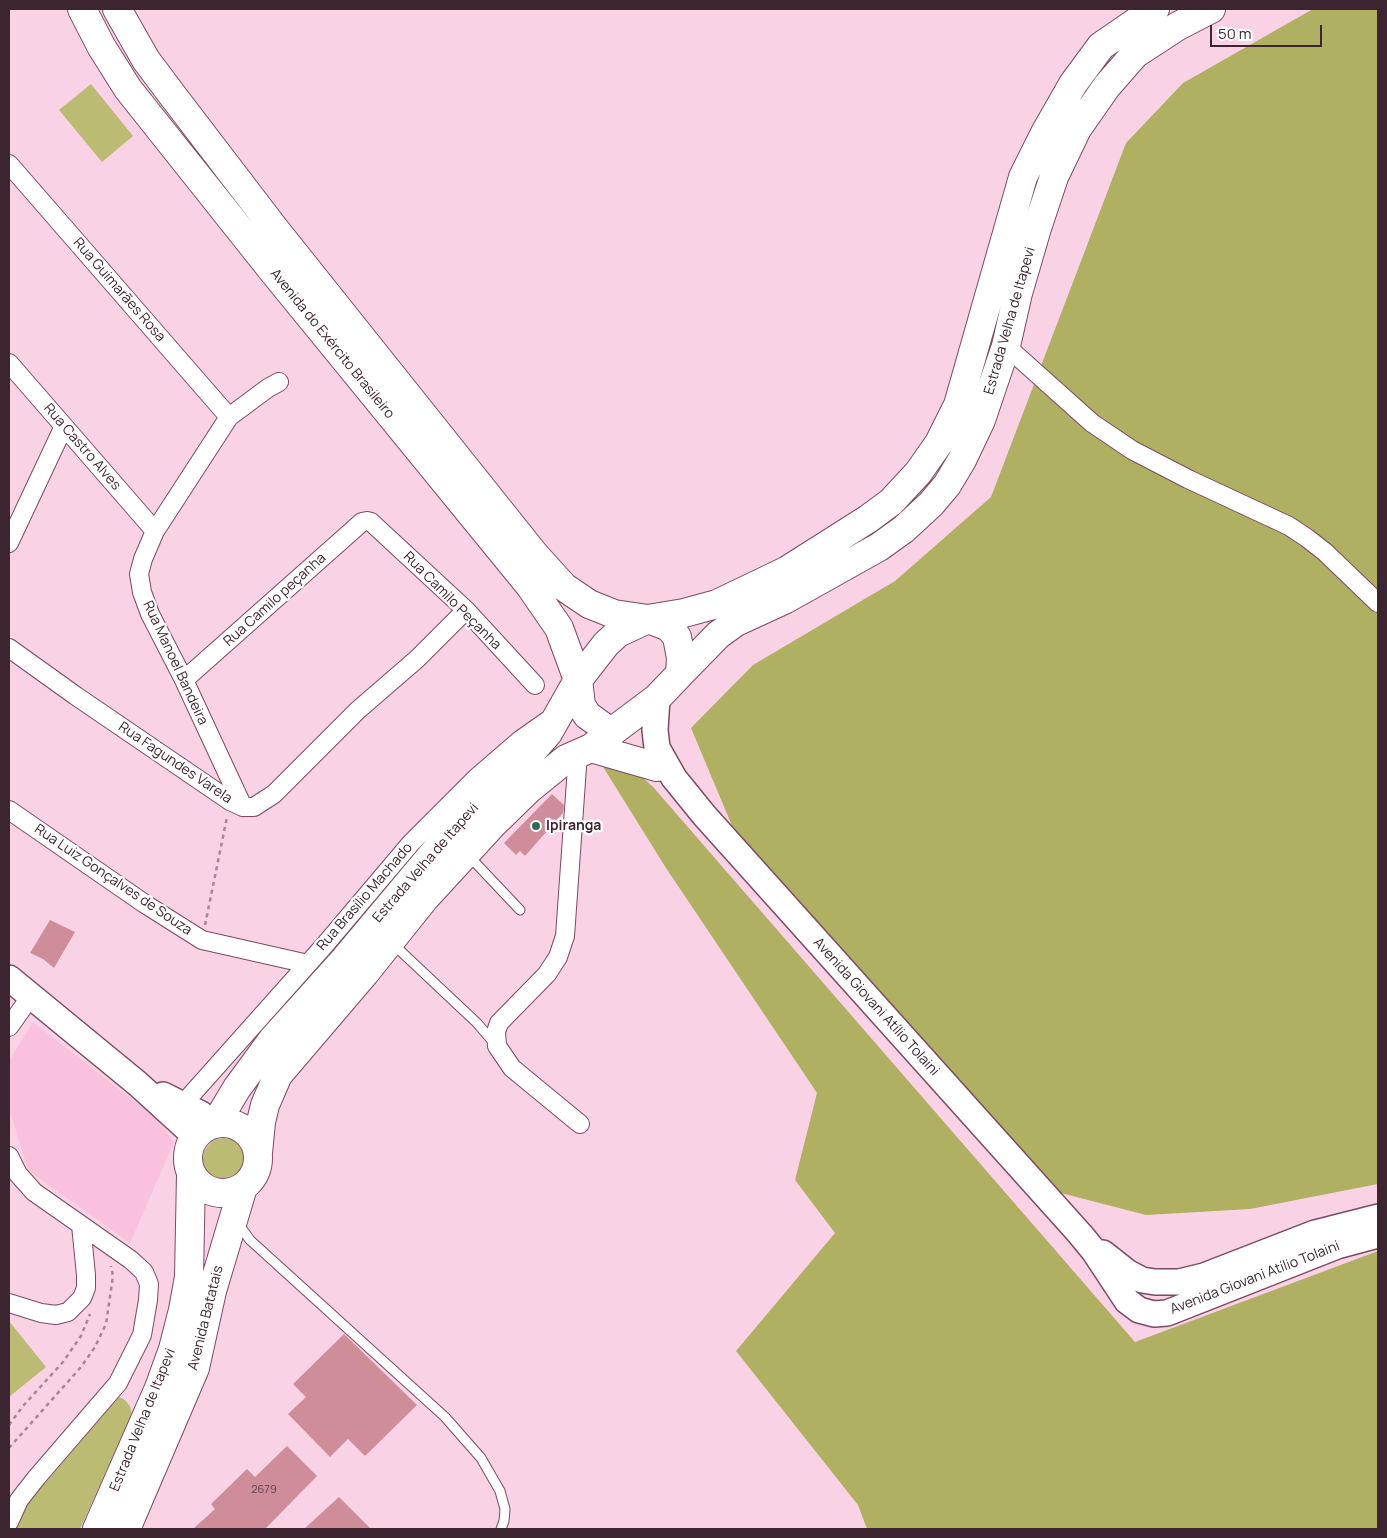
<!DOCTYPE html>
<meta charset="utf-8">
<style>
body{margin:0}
#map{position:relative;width:1387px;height:1538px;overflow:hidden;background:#f9d3e5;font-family:Manrope,sans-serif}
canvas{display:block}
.frame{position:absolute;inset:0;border:10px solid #3c2430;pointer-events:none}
.scale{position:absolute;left:1210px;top:25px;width:112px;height:22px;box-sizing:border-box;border:2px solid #3c2430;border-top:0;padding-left:6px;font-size:15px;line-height:18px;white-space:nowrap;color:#3c2430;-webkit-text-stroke:4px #fff;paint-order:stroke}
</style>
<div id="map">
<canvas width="1387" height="1538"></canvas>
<div class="frame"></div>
<div class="scale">50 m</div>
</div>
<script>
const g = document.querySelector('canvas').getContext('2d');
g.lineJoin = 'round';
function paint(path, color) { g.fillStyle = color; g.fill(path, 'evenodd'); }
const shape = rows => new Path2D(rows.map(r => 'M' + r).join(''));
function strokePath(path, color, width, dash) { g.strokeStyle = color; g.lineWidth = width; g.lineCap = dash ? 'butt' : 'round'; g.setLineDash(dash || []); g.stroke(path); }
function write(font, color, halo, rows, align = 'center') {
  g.font = font + ' Manrope,sans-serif'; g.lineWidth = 4.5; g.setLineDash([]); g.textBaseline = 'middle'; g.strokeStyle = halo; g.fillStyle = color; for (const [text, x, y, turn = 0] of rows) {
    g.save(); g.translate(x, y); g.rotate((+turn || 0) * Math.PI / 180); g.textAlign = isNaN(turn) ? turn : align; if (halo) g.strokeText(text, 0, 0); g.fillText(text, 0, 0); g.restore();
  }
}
paint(shape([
 [33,1022,156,1118,174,1142,130,1243,28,1170,9,1108,9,1061]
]), '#f9c1db');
paint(shape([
 [91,84,133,136,102,162,59,110],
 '203 1159a21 21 0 1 1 42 0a21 21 0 1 1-42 0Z',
 [9,1321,46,1367,9,1397],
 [117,1396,125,1400,130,1406,132,1414,80,1529,12,1529,22,1505]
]), '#bbbb74');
paint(shape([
 [1313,9,1378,9,1378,1184,1250,1209,1146,1215,1057,1192,738,840,691,728,753,665,895,581,991,497,1126,143,1183,83],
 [600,762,637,772,654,788,1135,1342,1378,1251,1378,1529,867,1529,858,1505,736,1351,835,1233,795,1180,817,1093,666,868]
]), '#b0b063');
paint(shape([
 [552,794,564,805,563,813,525,856,520,851,516,855,504,843],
 [50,920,75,932,54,968,43,959,30,953],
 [344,1334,417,1405,365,1456,348,1439,330,1457,288,1414,306,1397,293,1384],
 [287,1446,317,1476,265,1529,193,1529,215,1509,211,1504,247,1469,255,1477],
 [339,1497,371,1529,304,1529]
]), '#ce8d98');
const lane = shape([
 [468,855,520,910],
 [392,943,477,1023,495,1044],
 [237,1222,250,1240,445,1417,481,1458,500,1491,505,1509,504,1521,501,1529]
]);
const street = shape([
 [9,164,229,417],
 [1006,346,1092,423,1132,450,1188,479,1289,526,1307,538,1325,552,1378,603],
 [9,363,155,531],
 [9,543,64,426],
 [9,648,76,696,230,801,243,807,254,807,274,794,358,710,417,659,466,610],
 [184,680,362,522,367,521,371,522,466,610,535,685],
 [578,753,565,936,558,957,547,974,499,1023,496,1032,497,1046,512,1068,580,1124],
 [243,807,184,680,150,614,142,592,139,574,143,559,155,531,229,417,268,388,279,382],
 [9,810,145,904,202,940,308,964],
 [9,1027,31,996],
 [183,1104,323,947,411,843,477,777,520,740,547,721],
 [9,1156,18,1174,34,1192,131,1260,144,1272,149,1284,148,1300,142,1335,118,1383,37,1477,19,1500,9,1522],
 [9,1303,41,1313,56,1315,68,1312,82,1298,86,1288,86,1275,81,1225]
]);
const secondary = shape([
 [657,698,655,730,657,748,674,778,704,815,1080,1234,1094,1251,1127,1301,1139,1310,1154,1314,1167,1313,1337,1246,1378,1235],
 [9,978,138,1084,195,1136],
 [163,1095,201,1114,211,1124],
 [1103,1253,1127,1272,1142,1280,1155,1282,1179,1282,1204,1276,1315,1233,1378,1217]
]);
const primary = shape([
 [82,9,101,46,128,89,272,270,530,586,559,628,578,680,581,705,587,715,605,728,613,731,657,698,680,674,681,658,677,637,669,627,648,619,618,633,606,644,578,680,548,733,519,766,485,796,443,842,345,959,273,1039,237,1088,216,1123],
 [117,9,146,60,173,96,274,228,535,555,564,587,589,604,614,614,648,619,684,613,717,604,786,571,868,519,891,502,918,473,939,443,958,405,1023,177,1045,133,1073,84,1101,46,1155,9],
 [680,674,718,635,736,622,786,599,879,547,904,529,931,504,947,485,962,460,981,420,1006,346,1018,293,1037,228,1054,177,1077,129,1107,86,1135,54,1178,26,1211,9],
 [591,748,657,767],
 '188 1158a35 35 0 1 1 70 0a35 35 0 1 1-70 0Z',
 [258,1153,261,1122,265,1105,278,1075,365,973,425,898,492,825,528,790,566,759,591,748,613,731],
 [97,1529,159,1388,173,1349,183,1310,189,1277,191,1175],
 [126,1529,195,1368,212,1291,243,1187]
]);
strokePath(lane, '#7d4863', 11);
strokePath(street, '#7d4863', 20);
strokePath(secondary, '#7d4863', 28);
strokePath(primary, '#7d4863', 30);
strokePath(shape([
 [205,925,227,817],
 [9,1425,23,1406,63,1362,81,1336,90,1314],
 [9,1448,81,1367,95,1347,106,1324,113,1276,111,1266]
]), '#a68695', 2.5, [4, 4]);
strokePath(lane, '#fff', 9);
strokePath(street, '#fff', 18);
strokePath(secondary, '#fff', 25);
strokePath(primary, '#fff', 28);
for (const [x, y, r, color] of [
 [536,826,5,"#2e6b56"]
]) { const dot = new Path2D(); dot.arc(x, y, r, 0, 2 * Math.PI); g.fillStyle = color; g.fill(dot); strokePath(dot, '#fff', 2); }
write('11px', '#603e4a', null, [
 ["2679",264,1490]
]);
write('14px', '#3c2430', '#fff', [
 ["Rua Guimarães Rosa",119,290,49],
 ["Estrada Velha de Itapevi",1010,321,-74],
 ["Avenida do Exército Brasileiro",332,344,51],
 ["Rua Castro Alves",82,447,49],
 ["Rua Camilo peçanha",275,600,-42],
 ["Rua Camilo Peçanha",452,601,45],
 ["Rua Manoel Bandeira",175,663,65],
 ["Rua Fagundes Varela",175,763,34],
 ["Estrada Velha de Itapevi",426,863,-49],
 ["Rua Luiz Gonçalves de Souza",113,880,34],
 ["Rua Brasílio Machado",365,897,-49],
 ["Avenida Giovani Atílio Tolaini",876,1007,48],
 ["Avenida Giovani Atílio Tolaini",1255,1278,-21],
 ["Avenida Batatais",206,1318,-76],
 ["Estrada Velha de Itapevi",143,1420,-68]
]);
write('bold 14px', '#3c2430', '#fff', [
 ["Ipiranga",546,826]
], 'left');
</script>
